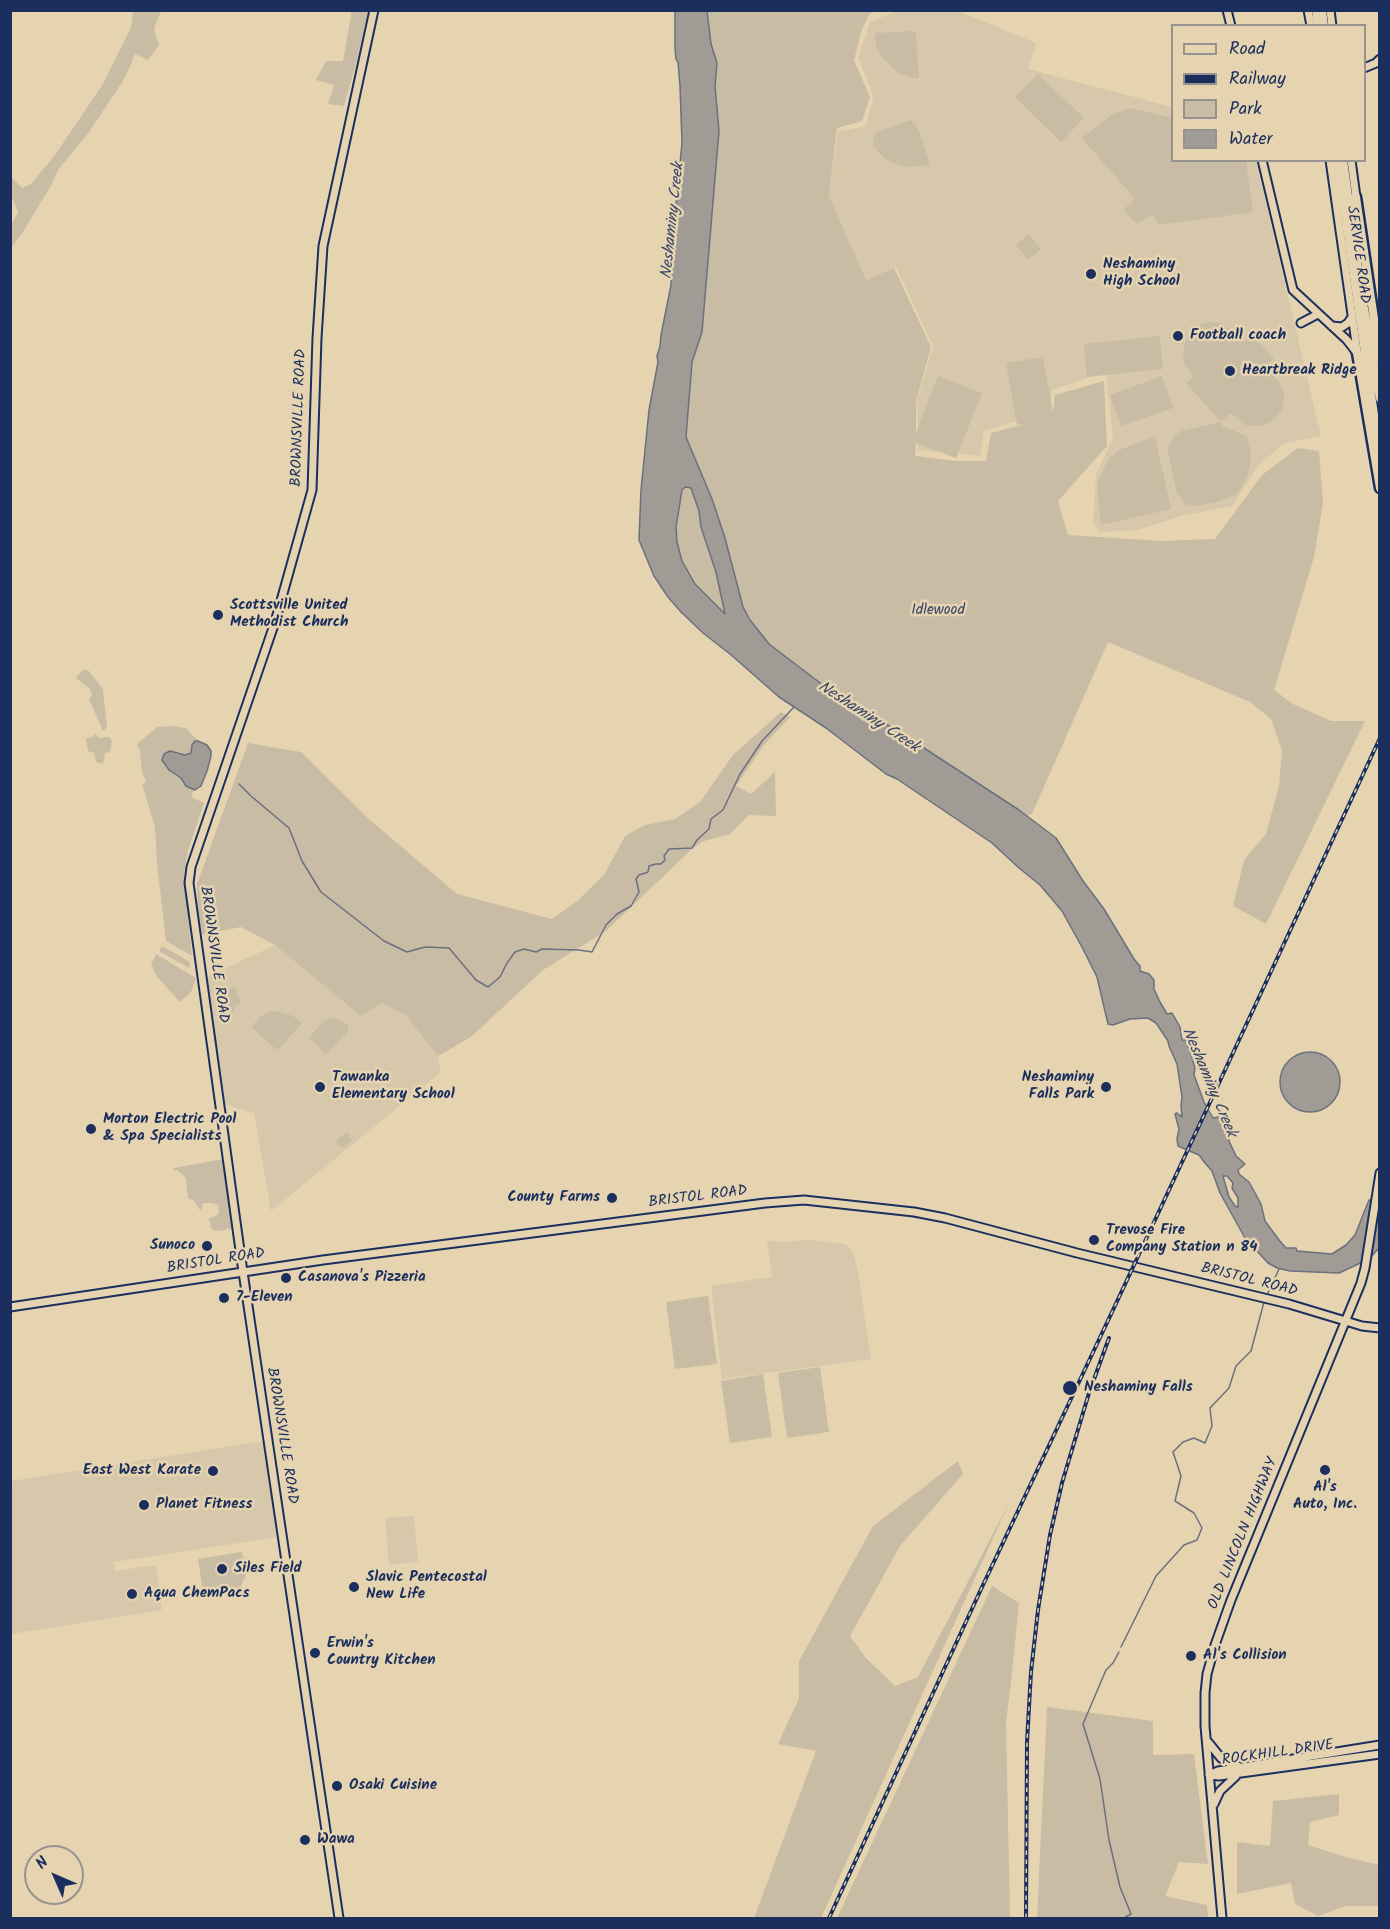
<!DOCTYPE html>
<style>
body{margin:0}
#map{position:relative;width:1390px;height:1929px;overflow:hidden;background:#e6d4b1;font-family:Kalam,sans-serif}
canvas{display:block}
.frame{position:absolute;inset:0;border:12px solid #1b2f5e;pointer-events:none}
.legend{position:absolute;left:1171px;top:24px;width:195px;height:138px;box-sizing:border-box;background:#e6d4b1;border:2px solid #959290;margin:0;padding:8px 10px;list-style:none;font-size:18px;color:#1b2f5e}
.legend li{display:flex;align-items:center;gap:12px;height:30px}
.legend b{width:30px;border:2px solid #959290}
.north{position:absolute;left:24px;top:1845px;width:60px;height:60px;box-sizing:border-box;background:#e6d4b1;border:2px solid #959290;border-radius:50%;rotate:315deg;font-size:16px;font-weight:700;line-height:24px;text-align:center;color:#1b2f5e}
.north::after{content:'';display:block;margin:auto;width:21px;height:27px;background:#1b2f5e;clip-path:polygon(50% 0,100% 100%,50% 72%,0 100%)}
</style>
<div id="map">
<canvas width="1390" height="1929"></canvas>
<div class="frame"></div>
<ul class="legend">
<li><b style="height:8px;background:#e6d4b1"></b>Road</li>
<li><b style="height:8px;background:#1b2f5e"></b>Railway</li>
<li><b style="height:16px;background:#c9bca5"></b>Park</li>
<li><b style="height:16px;background:#a09b95"></b>Water</li>
</ul>
<div class="north">N</div>
</div>
<script>
const g = document.querySelector('canvas').getContext('2d');
g.lineJoin = 'round';
function paint(path, color) { g.fillStyle = color; g.fill(path, 'evenodd'); }
const shape = rows => new Path2D(rows.map(r => 'M' + r).join(''));
function strokePath(path, color, width, dash) { g.strokeStyle = color; g.lineWidth = width; g.lineCap = dash ? 'butt' : 'round'; g.setLineDash(dash || []); g.stroke(path); }
function write(font, color, halo, rows, align = 'center') {
  g.font = font + ' Kalam,sans-serif'; g.lineWidth = 5; g.setLineDash([]); g.textBaseline = 'middle'; g.strokeStyle = halo; g.fillStyle = color; for (const [text, x, y, turn = 0] of rows) {
    g.save(); g.translate(x, y); g.rotate((+turn || 0) * Math.PI / 180); g.textAlign = isNaN(turn) ? turn : align; if (halo) g.strokeText(text, 0, 0); g.fillText(text, 0, 0); g.restore();
  }
}
paint(shape([
 [896,11,958,11,1036,43,1028,69,1172,107,1172,160,1256,161,1321,436,1283,444,1258,466,1232,506,1181,516,1138,530,1099,532,1093,522,1096,475,1113,438,1106,372,1052,390,1049,411,984,431,980,456,918,450,917,400,933,346,896,267,866,281,829,196,838,132,865,126,873,100,871,89,858,58,870,22],
 [275,945,361,1015,382,1003,405,1015,438,1056,441,1072,271,1211,254,1113,220,1103,203,979],
 [767,1240,784,1242,808,1240,845,1244,849,1247,853,1252,858,1272,871,1359,722,1379,711,1286,772,1277],
 [263,1441,278,1537,114,1562,115,1571,156,1565,162,1610,11,1634,11,1481],
 [414,1516,418,1562,389,1565,385,1518]
]), '#d7c8ab');
paint(shape([
 [352,10,368,11,357,59,344,106,328,104,334,85,316,80,326,61,343,61],
 [133,11,161,11,154,29,159,45,148,60,135,54,129,69,121,84,87,135,58,170,52,184,23,232,11,248,11,226,18,212,13,199,11,198,11,177,22,188,31,184,55,155,103,84,131,28],
 [701,11,878,11,870,13,862,29,854,60,870,97,862,121,837,128,829,196,866,280,894,268,931,347,916,401,916,433,938,376,982,393,956,458,916,443,915,456,956,461,986,461,991,433,1025,424,1017,425,1006,363,1043,357,1053,412,1055,395,1104,381,1107,446,1058,501,1068,535,1160,541,1215,539,1262,475,1298,448,1319,451,1323,503,1314,557,1274,690,1293,704,1331,721,1365,721,1266,924,1233,906,1244,860,1266,834,1279,786,1282,750,1271,719,1250,702,1108,642,1032,814,990,829,674,598,654,463],
 [914,31,916,34,919,78,913,78,900,74,884,60,877,48,875,38,876,33],
 [1038,74,1084,118,1061,142,1015,97],
 [1130,108,1172,118,1172,160,1246,161,1253,212,1160,225,1152,214,1137,224,1123,210,1135,199,1082,138,1113,114],
 [910,120,914,122,920,133,930,165,907,167,892,163,882,156,873,146,873,139,877,132],
 [1029,234,1041,249,1028,260,1016,245],
 [1208,322,1220,323,1232,330,1244,343,1252,335,1274,359,1265,366,1280,383,1284,394,1283,407,1279,414,1269,423,1259,426,1245,425,1231,413,1221,422,1186,383,1194,376,1185,365,1183,354,1184,346,1190,333,1195,327],
 [1160,336,1163,369,1087,377,1084,344],
 [1162,376,1173,408,1121,426,1110,395],
 [1220,422,1222,426,1247,436,1251,455,1248,476,1236,495,1217,502,1196,506,1185,504,1177,493,1168,452,1169,444,1174,436,1181,431],
 [1155,436,1171,509,1101,525,1097,483,1108,460,1119,450],
 [82,670,88,670,103,689,107,727,103,731,89,699,92,695,90,689,76,678],
 [781,712,790,717,764,745,736,786,751,794,775,772,776,816,749,815,730,834,704,841,691,850,606,931,543,970,471,1037,438,1056,405,1015,382,1003,361,1016,275,945,241,927,202,935,198,913,197,884,248,743,301,752,370,820,457,894,552,919,576,902,604,875,625,836,645,825,675,819,700,802,733,755],
 [172,726,186,728,198,741,195,741,191,753,185,755,178,752,162,760,169,770,181,778,182,782,194,789,191,797,204,803,188,850,184,873,192,956,166,941,157,863,155,827,142,784,146,782,142,772,140,751,137,744,157,727],
 [95,734,99,738,109,737,112,741,110,752,105,753,103,764,96,762,94,753,88,751,86,738,93,737],
 [162,946,190,962,189,968,159,951],
 [156,954,196,978,191,992,180,1002,158,978,151,965],
 [235,987,241,1003,235,1006,233,1012,227,1014,222,1010,219,993],
 [277,1011,293,1016,302,1023,279,1049,276,1049,251,1027,261,1016,268,1012],
 [334,1018,347,1024,349,1030,326,1054,309,1038,323,1021],
 [347,1132,352,1140,344,1147,340,1147,336,1141],
 [223,1159,232,1230,226,1228,226,1230,215,1231,211,1228,211,1224,208,1219,217,1215,219,1212,218,1205,212,1203,205,1203,203,1204,201,1210,199,1209,194,1201,188,1198,186,1179,183,1175,177,1170,174,1171,174,1168],
 [708,1296,717,1364,675,1369,666,1302],
 [820,1367,829,1432,787,1438,778,1373],
 [763,1374,772,1437,730,1443,721,1381],
 [958,1461,963,1474,900,1546,850,1636,866,1658,895,1686,918,1677,1009,1503,821,1918,754,1918,816,1751,778,1744,799,1698,799,1661,873,1526],
 [242,1552,246,1575,238,1592,204,1598,198,1559],
 [992,1586,1019,1603,1011,1683,1006,1721,1010,1918,837,1918],
 [1047,1707,1153,1721,1153,1755,1194,1754,1208,1864,1179,1862,1165,1896,1207,1905,1208,1918,1037,1918],
 [1339,1794,1339,1815,1310,1822,1308,1845,1342,1856,1379,1865,1379,1906,1346,1906,1318,1916,1295,1904,1291,1883,1237,1894,1237,1842,1270,1846,1273,1801]
]), '#c9bca5');
const water = shape([
 [675,11,707,11,711,44,717,63,715,86,719,131,702,332,692,362,686,437,712,499,725,538,743,607,750,620,769,644,840,698,898,731,1019,810,1056,838,1083,881,1104,909,1134,959,1140,966,1140,971,1149,974,1154,980,1154,989,1160,1002,1167,1014,1172,1013,1180,1027,1182,1040,1185,1040,1191,1054,1195,1068,1194,1075,1204,1102,1213,1118,1218,1117,1230,1128,1229,1141,1236,1156,1245,1164,1238,1170,1239,1174,1249,1182,1261,1204,1265,1221,1279,1240,1286,1248,1296,1248,1297,1251,1332,1254,1346,1245,1355,1235,1369,1200,1379,1200,1379,1248,1369,1259,1339,1273,1290,1271,1277,1268,1268,1263,1245,1238,1220,1193,1212,1171,1205,1163,1199,1155,1178,1146,1177,1139,1179,1129,1175,1114,1177,1113,1182,1117,1181,1106,1182,1097,1177,1064,1169,1046,1168,1041,1156,1023,1148,1018,1130,1019,1113,1025,1108,1024,1097,977,1083,949,1062,911,1040,885,1019,868,992,843,897,779,886,774,826,728,779,697,730,654,703,633,681,612,668,597,654,576,639,540,641,490,649,410,658,362,657,356,660,346,661,335,671,285,672,262,671,255,682,143,680,86,678,62,676,59,675,48,675,11],
 [685,487,691,488,699,511,701,527,716,572,725,614,695,584,682,561,677,542,676,527,682,490,685,487],
 [1223,1176,1227,1176,1233,1183,1232,1188,1238,1198,1238,1207,1235,1206,1229,1197,1223,1176],
 [195,741,198,741,207,745,211,751,211,756,207,771,201,786,195,790,186,786,181,778,169,770,162,760,164,754,170,751,185,755,191,753,192,745,195,741],
 '1280 1082a30 30 0 1 1 60 0a30 30 0 1 1-60 0Z'
]);
paint(water, '#a09b95');
strokePath(water, '#6b707f', 1.5);
strokePath(shape([
 [239,784,251,796,289,828,302,861,321,892,384,941,407,952,425,947,449,948,476,980,488,987,500,977,507,963,515,952,524,949,536,952,542,949,579,950,592,952,606,925,617,914,631,906,639,892,636,879,639,875,648,872,649,866,656,864,661,864,665,860,664,856,669,849,692,848,697,840,709,829,711,819,723,810,740,774,762,741,794,707],
 [1267,1295,1279,1269],
 [1121,1647,1156,1576,1184,1545,1197,1540,1202,1528,1194,1513,1175,1501,1181,1476,1173,1452,1183,1442,1194,1438,1205,1443,1212,1426,1210,1408,1229,1388,1236,1366,1251,1351,1264,1302],
 [1119,1652,1113,1663,1106,1670,1083,1724,1100,1779,1109,1840,1120,1887,1131,1914,1124,1918]
]), '#6b707f', 1.5);
strokePath(shape([
 [1207,1117,1217,1144]
]), '#a09b95', 8);
const secondary = shape([
 [1227,10,1231,26],
 [1308,10,1311,26],
 [1330,10,1332,26],
 [1364,68,1376,63,1380,59],
 [1262,160,1293,290,1347,340,1357,353],
 [1330,160,1357,350],
 [1351,160,1356,197],
 [1301,323,1318,314],
 [1332,326,1342,327,1348,323,1352,317],
 [10,1307,323,1260,765,1203,804,1200,914,1212,945,1218,1077,1253,1289,1304,1362,1326,1380,1328],
 [1208,1742,1221,1758,1231,1764,1238,1766],
 [1209,1775,1218,1771,1380,1745],
 [1210,1775,1219,1776,1380,1754],
 [1214,1804,1220,1791,1236,1776],
 [339,1918,243,1272,189,883,191,867,275,622,312,490,317,338,323,246,374,10],
 [1222,1918,1205,1726,1205,1693,1207,1674,1215,1645,1231,1600,1361,1283,1365,1268,1380,1173]
]);
const highway = shape([
 [1316,10,1318,26],
 [1322,10,1324,26],
 [1337,160,1380,456],
 [1343,160,1363,303,1380,398],
 [1356,197,1380,359],
 [1357,353,1380,488]
]);
strokePath(secondary, '#1b2f5e', 11);
strokePath(highway, '#1b2f5e', 13);
strokePath(secondary, '#e6d4b1', 7);
strokePath(highway, '#e6d4b1', 8);
const rail = shape([
 [829,1918,983,1585,1113,1310,1380,738],
 [1026,1918,1027,1742,1031,1672,1038,1610,1050,1535,1062,1483,1089,1393,1109,1338]
]);
strokePath(rail, '#1b2f5e', 4);
strokePath(rail, '#e6d4b1', 1.5, [4.5]);
for (const [x, y, r, color] of [
 [1091,274,6,"#1b2f5e"],
 [1178,336,6,"#1b2f5e"],
 [1230,371,6,"#1b2f5e"],
 [218,615,6,"#1b2f5e"],
 [320,1087,6,"#1b2f5e"],
 [1106,1087,6,"#1b2f5e"],
 [91,1129,6,"#1b2f5e"],
 [612,1198,6,"#1b2f5e"],
 [1094,1240,6,"#1b2f5e"],
 [207,1246,6,"#1b2f5e"],
 [286,1278,6,"#1b2f5e"],
 [224,1298,6,"#1b2f5e"],
 [1070,1388,8,"#1b2f5e"],
 [1325,1470,6,"#1b2f5e"],
 [213,1471,6,"#1b2f5e"],
 [144,1505,6,"#1b2f5e"],
 [222,1569,6,"#1b2f5e"],
 [354,1587,6,"#1b2f5e"],
 [132,1594,6,"#1b2f5e"],
 [315,1653,6,"#1b2f5e"],
 [1191,1656,6,"#1b2f5e"],
 [337,1786,6,"#1b2f5e"],
 [305,1840,6,"#1b2f5e"]
]) { const dot = new Path2D(); dot.arc(x, y, r, 0, 2 * Math.PI); g.fillStyle = color; g.fill(dot); strokePath(dot, '#e6d4b1', 2); }
write('15px', '#1b2f5e', '#e6d4b1', [
 ["SERVICE ROAD",1357,255,82],
 ["BROWNSVILLE ROAD",300,418,-88],
 ["BROWNSVILLE ROAD",213,955,82],
 ["BRISTOL ROAD",698,1198,-7],
 ["BRISTOL ROAD",216,1262,-9],
 ["BRISTOL ROAD",1249,1281,14],
 ["BROWNSVILLE ROAD",281,1436,81],
 ["OLD LINCOLN HIGHWAY",1244,1534,-68],
 ["ROCKHILL DRIVE",1278,1754,-8]
]);
write('bold 15px', '#1b2f5e', '#e6d4b1', [
 ["Neshaminy",1103,265],
 ["High School",1103,282],
 ["Football coach",1190,336],
 ["Heartbreak Ridge",1242,371],
 ["Scottsville United",230,606],
 ["Methodist Church",230,623],
 ["Tawanka",332,1078],
 ["Elementary School",332,1095],
 ["Neshaminy",1094,1078,"right"],
 ["Falls Park",1094,1095,"right"],
 ["Morton Electric Pool",103,1120],
 ["& Spa Specialists",103,1137],
 ["County Farms",600,1198,"right"],
 ["Trevose Fire",1106,1231],
 ["Company Station n 84",1106,1248],
 ["Sunoco",195,1246,"right"],
 ["Casanova's Pizzeria",298,1278],
 ["7-Eleven",236,1298],
 ["Neshaminy Falls",1084,1388],
 ["East West Karate",201,1471,"right"],
 ["Al's",1325,1488,"center"],
 ["Auto, Inc.",1325,1505,"center"],
 ["Planet Fitness",156,1505],
 ["Siles Field",234,1569],
 ["Slavic Pentecostal",366,1578],
 ["New Life",366,1595],
 ["Aqua ChemPacs",144,1594],
 ["Erwin's",327,1644],
 ["Country Kitchen",327,1661],
 ["Al's Collision",1203,1656],
 ["Osaki Cuisine",349,1786],
 ["Wawa",317,1840]
], 'left');
write('15px', '#354469', '#e6d4b1', [
 ["Idlewood",938,611]
]);
write('italic 16px', '#364569', '#e6d4b1', [
 ["Neshaminy Creek",674,221,-84],
 ["Neshaminy Creek",868,718,33],
 ["Neshaminy Creek",1208,1083,67]
]);
</script>
